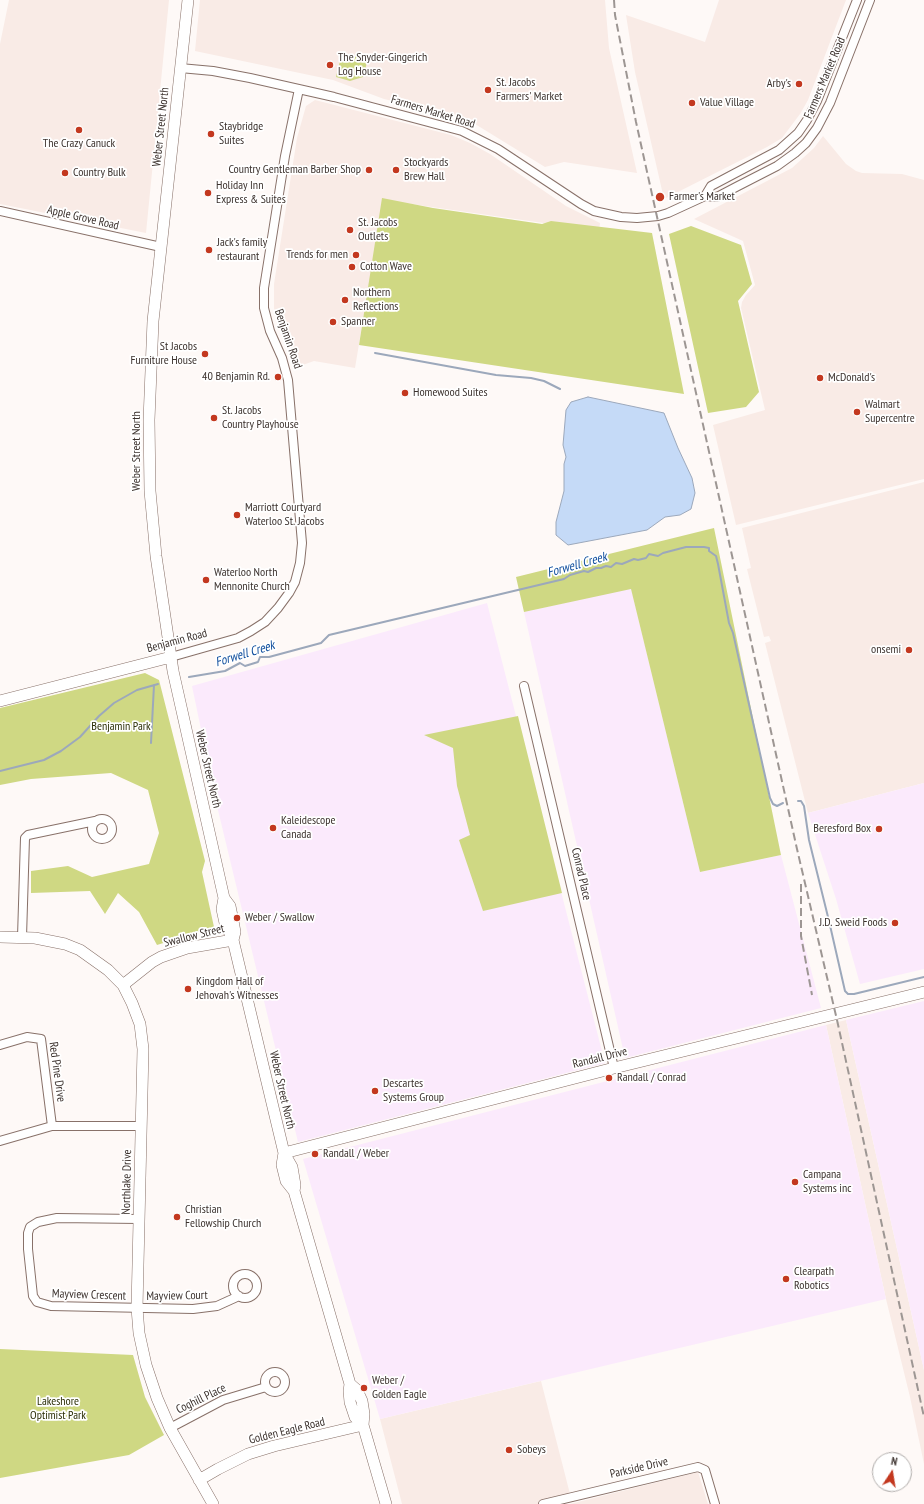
<!DOCTYPE html>
<style>
body{margin:0}
#map{position:relative;width:924px;height:1504px;overflow:hidden;background:#fef9f7;font-family:"PT Sans Narrow",sans-serif}
canvas{display:block}
.north{position:absolute;left:872px;top:1452px;width:40px;height:40px;box-sizing:border-box;background:#fff;border:1px solid #b1adab;border-radius:50%;rotate:12deg;font-size:11px;font-weight:700;line-height:16px;text-align:center;color:#3c322e}
.north::after{content:'';display:block;margin:auto;width:14px;height:18px;background:#c3381f;clip-path:polygon(50% 0,100% 100%,50% 72%,0 100%)}
</style>
<div id="map">
<canvas width="924" height="1504"></canvas>
<div class="north">N</div>
</div>
<script>
const g = document.querySelector('canvas').getContext('2d');
g.lineJoin = 'round';
function paint(path, color) { g.fillStyle = color; g.fill(path, 'evenodd'); }
const shape = rows => new Path2D(rows.map(r => 'M' + r).join(''));
function strokePath(path, color, width, dash) { g.strokeStyle = color; g.lineWidth = width; g.lineCap = dash ? 'butt' : 'round'; g.setLineDash(dash || []); g.stroke(path); }
function write(font, color, halo, rows, align = 'center') {
  g.font = font + ' "PT Sans Narrow",sans-serif'; g.lineWidth = 3.5; g.setLineDash([]); g.textBaseline = 'middle'; g.strokeStyle = halo; g.fillStyle = color; for (const [text, x, y, turn = 0] of rows) {
    g.save(); g.translate(x, y); g.rotate((+turn || 0) * Math.PI / 180); g.textAlign = isNaN(turn) ? turn : align; if (halo) g.strokeText(text, 0, 0); g.fillText(text, 0, 0); g.restore();
  }
}
paint(shape([
 [9,0,169,0,146,233,0,204,0,44],
 [200,0,605,0,609,48,637,173,564,162,545,167,475,124,450,115,384,99,333,80,195,51],
 [719,0,846,0,808,100,800,114,782,138,767,147,664,199,635,72,626,15,705,42],
 [315,100,451,135,470,143,490,154,566,206,600,223,599,231,383,200,355,368,314,361,297,367,282,336,274,308,274,284,297,138,306,106],
 [823,136,846,164,856,171,862,173,902,174,924,180,924,479,736,525,713,425,765,410,741,308,742,302,746,295,755,285,743,241,694,219,792,168,814,148],
 [924,482,924,783,808,813,765,643,771,641,769,636,764,637,747,569,751,568,742,528],
 [846,1020,924,1370,924,1464,910,1397,886,1299,826,1025],
 [541,1381,570,1494,547,1504,402,1504,380,1419],
 [698,1472,708,1504,570,1504]
]), '#f9ebe6');
paint(shape([
 [631,588,700,872,781,855,821,1008,625,1058,524,612],
 [487,603,605,1063,298,1142,217,806,192,686],
 [924,783,924,969,860,984,836,899,808,813],
 [924,1001,924,1370,846,1020],
 [826,1025,886,1299,380,1419,303,1159]
]), '#fbeafc');
paint(shape([
 [356,55,368,59,363,77,350,81,336,77,341,57,354,60],
 [382,198,433,208,542,224,551,221,652,233,684,394,359,345],
 [691,226,741,245,752,284,738,301,759,392,746,407,708,413,669,234],
 [714,528,781,855,700,872,631,589,524,612,516,577],
 [145,673,159,680,205,861,202,872,214,927,157,945,139,912,118,893,105,914,90,891,31,893,31,871,68,866,92,877,149,864,159,833,148,790,111,773,31,779,0,785,0,708],
 [518,716,562,893,483,911,459,840,470,835,457,786,453,748,424,735],
 [0,1349,133,1355,145,1397,164,1435,129,1455,0,1478]
]), '#cfd883');
const water = shape([
 [588,397,664,413,678,448,692,478,695,493,691,509,680,515,665,517,647,530,568,545,556,535,556,522,564,491,564,464,566,457,563,445,566,410,571,402,588,397]
]);
paint(water, '#c5daf7');
strokePath(water, '#9ca8bb', 1);
strokePath(shape([
 [375,353,496,375,531,378,544,381,560,389],
 [189,677,225,671,240,663,245,666,258,662,260,657,269,657,321,643,329,635,564,579,570,575,584,571,588,572,596,568,601,568,606,566,611,567,616,563,622,564,634,559,638,560,646,558,649,554,658,556,663,553,686,547,704,547,709,548,709,551,716,556,718,564,729,623,733,633,770,798,773,804,777,806,783,803],
 [151,743,154,685],
 [0,771,44,760,61,751,80,737,99,716,114,703,137,690,158,684],
 [798,801,801,801,804,806,809,840,829,921,845,991,848,994,854,994,924,977]
]), '#9ca8bb', 2);
const street = shape([
 [180,68,213,71,250,78,334,97,462,131,498,149,581,204,594,211,621,217,637,218,658,216,668,213,705,196,717,197,738,186,777,166,795,153,806,143,817,128,830,103,870,0],
 [705,196,711,186,779,150,798,133,807,120,817,101,857,0],
 [0,211,161,247],
 [171,657,238,638,251,631,265,622,278,608,289,593,295,582,300,563,302,543,288,380,282,358,270,331,264,308,264,288,285,156,299,89],
 [524,686,614,1068],
 '92 829a10 10 0 1 1 20 0a10 10 0 1 1-20 0Z',
 [22,937,25,838,28,835,95,821],
 [0,1045,27,1037,41,1039,52,1126],
 [0,1141,52,1126,141,1126],
 [139,1219,57,1218,38,1222,30,1227,28,1233,28,1249,33,1296,37,1302,51,1306,193,1309,217,1306,239,1296],
 '233 1286a12 12 0 1 1 24 0a12 12 0 1 1-24 0Z',
 '265 1382a10 10 0 1 1 20 0a10 10 0 1 1-20 0Z',
 [170,1428,223,1400,266,1387],
 [543,1504,698,1467,705,1470,715,1504]
]);
const secondary = shape([
 [188,0,153,321,149,420,150,491,156,556,173,671,224,898,230,906,233,921,235,932,233,940],
 [0,701,171,657],
 [224,898,222,909,225,923,233,940,284,1153,292,1167,295,1185,294,1191],
 [0,937,35,938,65,944,80,950,108,970,123,985,132,1003,140,1024,143,1049,137,1308,139,1333,146,1365,157,1398,170,1428,213,1504],
 [123,985,152,962,161,957,187,948,233,940],
 [284,1153,614,1068,924,992],
 [284,1153,282,1165,286,1181,294,1191,350,1384,349,1391,350,1402,355,1417,363,1425],
 [350,1384,357,1390,362,1401,364,1414,363,1425,386,1504],
 [199,1480,218,1469,248,1454,274,1446,363,1425]
]);
strokePath(street, '#887169', 10);
strokePath(secondary, '#887169', 12);
strokePath(street, '#fff', 8);
strokePath(secondary, '#fff', 11);
strokePath(shape([
 [614,0,615,15,636,122,797,849,837,1020,924,1417],
 [801,884,801,936,812,995]
]), '#9d9693', 2, [8, 4]);
for (const [x, y, r, color] of [
 [330,65,4,"#c3381f"],
 [799,84,4,"#c3381f"],
 [488,90,4,"#c3381f"],
 [692,103,4,"#c3381f"],
 [79,130,4,"#c3381f"],
 [211,134,4,"#c3381f"],
 [369,170,4,"#c3381f"],
 [396,170,4,"#c3381f"],
 [65,173,4,"#c3381f"],
 [208,193,4,"#c3381f"],
 [660,197,5,"#c3381f"],
 [350,230,4,"#c3381f"],
 [209,250,4,"#c3381f"],
 [356,255,4,"#c3381f"],
 [352,267,4,"#c3381f"],
 [345,300,4,"#c3381f"],
 [333,322,4,"#c3381f"],
 [205,354,4,"#c3381f"],
 [278,377,4,"#c3381f"],
 [820,378,4,"#c3381f"],
 [405,393,4,"#c3381f"],
 [857,412,4,"#c3381f"],
 [214,418,4,"#c3381f"],
 [237,515,4,"#c3381f"],
 [206,580,4,"#c3381f"],
 [909,650,4,"#c3381f"],
 [273,828,4,"#c3381f"],
 [879,829,4,"#c3381f"],
 [237,918,4,"#c3381f"],
 [895,923,4,"#c3381f"],
 [188,989,4,"#c3381f"],
 [609,1078,4,"#c3381f"],
 [375,1091,4,"#c3381f"],
 [315,1154,4,"#c3381f"],
 [795,1182,4,"#c3381f"],
 [177,1217,4,"#c3381f"],
 [786,1279,4,"#c3381f"],
 [364,1388,4,"#c3381f"],
 [509,1450,4,"#c3381f"]
]) { const dot = new Path2D(); dot.arc(x, y, r, 0, 2 * Math.PI); g.fillStyle = color; g.fill(dot); strokePath(dot, '#fff', 1.5); }
write('12px', '#3c322e', '#fff', [
 ["The Snyder-Gingerich",338,58],
 ["Log House",338,72],
 ["St. Jacobs",496,83],
 ["Farmers' Market",496,97],
 ["Arby's",791,84,"right"],
 ["Value Village",700,103],
 ["Staybridge",219,127],
 ["Suites",219,141],
 ["The Crazy Canuck",79,144,"center"],
 ["Stockyards",404,163],
 ["Brew Hall",404,177],
 ["Country Gentleman Barber Shop",361,170,"right"],
 ["Country Bulk",73,173],
 ["Holiday Inn",216,186],
 ["Express & Suites",216,200],
 ["Farmer's Market",669,197],
 ["St. Jacobs",358,223],
 ["Outlets",358,237],
 ["Jack's family",217,243],
 ["restaurant",217,257],
 ["Trends for men",348,255,"right"],
 ["Cotton Wave",360,267],
 ["Northern",353,293],
 ["Reflections",353,307],
 ["Spanner",341,322],
 ["St Jacobs",197,347,"right"],
 ["Furniture House",197,361,"right"],
 ["40 Benjamin Rd.",270,377,"right"],
 ["McDonald's",828,378],
 ["Homewood Suites",413,393],
 ["Walmart",865,405],
 ["Supercentre",865,419],
 ["St. Jacobs",222,411],
 ["Country Playhouse",222,425],
 ["Marriott Courtyard",245,508],
 ["Waterloo St. Jacobs",245,522],
 ["Waterloo North",214,573],
 ["Mennonite Church",214,587],
 ["onsemi",901,650,"right"],
 ["Kaleidescope",281,821],
 ["Canada",281,835],
 ["Beresford Box",871,829,"right"],
 ["Weber / Swallow",245,918],
 ["J.D. Sweid Foods",887,923,"right"],
 ["Kingdom Hall of",196,982],
 ["Jehovah's Witnesses",196,996],
 ["Randall / Conrad",617,1078],
 ["Descartes",383,1084],
 ["Systems Group",383,1098],
 ["Randall / Weber",323,1154],
 ["Campana",803,1175],
 ["Systems inc",803,1189],
 ["Christian",185,1210],
 ["Fellowship Church",185,1224],
 ["Clearpath",794,1272],
 ["Robotics",794,1286],
 ["Weber /",372,1381],
 ["Golden Eagle",372,1395],
 ["Sobeys",517,1450]
], 'left');
write('12px', '#3c322e', '#fff', [
 ["Farmers Market Road",825,78,-67],
 ["Farmers Market Road",433,112,17],
 ["Weber Street North",161,127,-84],
 ["Apple Grove Road",83,218,13],
 ["Benjamin Road",288,339,71],
 ["Weber Street North",137,451,-90],
 ["Benjamin Road",177,641,-15],
 ["Weber Street North",208,769,77],
 ["Conrad Place",581,874,77],
 ["Swallow Street",194,936,-14],
 ["Randall Drive",600,1058,-14],
 ["Red Pine Drive",57,1072,82],
 ["Weber Street North",282,1090,77],
 ["Northlake Drive",127,1182,-89],
 ["Mayview Crescent",89,1295,2],
 ["Mayview Court",177,1296,-1],
 ["Coghill Place",201,1399,-26],
 ["Golden Eagle Road",287,1431,-14],
 ["Parkside Drive",639,1468,-13]
]);
write('12px', '#2d3008', '#fff', [
 ["Benjamin Park",121,727],
 ["Lakeshore",58,1402],
 ["Optimist Park",58,1416]
]);
write('italic 13px', '#0d4c9c', '#fff', [
 ["Forwell Creek",577,565,-16],
 ["Forwell Creek",245,654,-17]
]);
</script>
